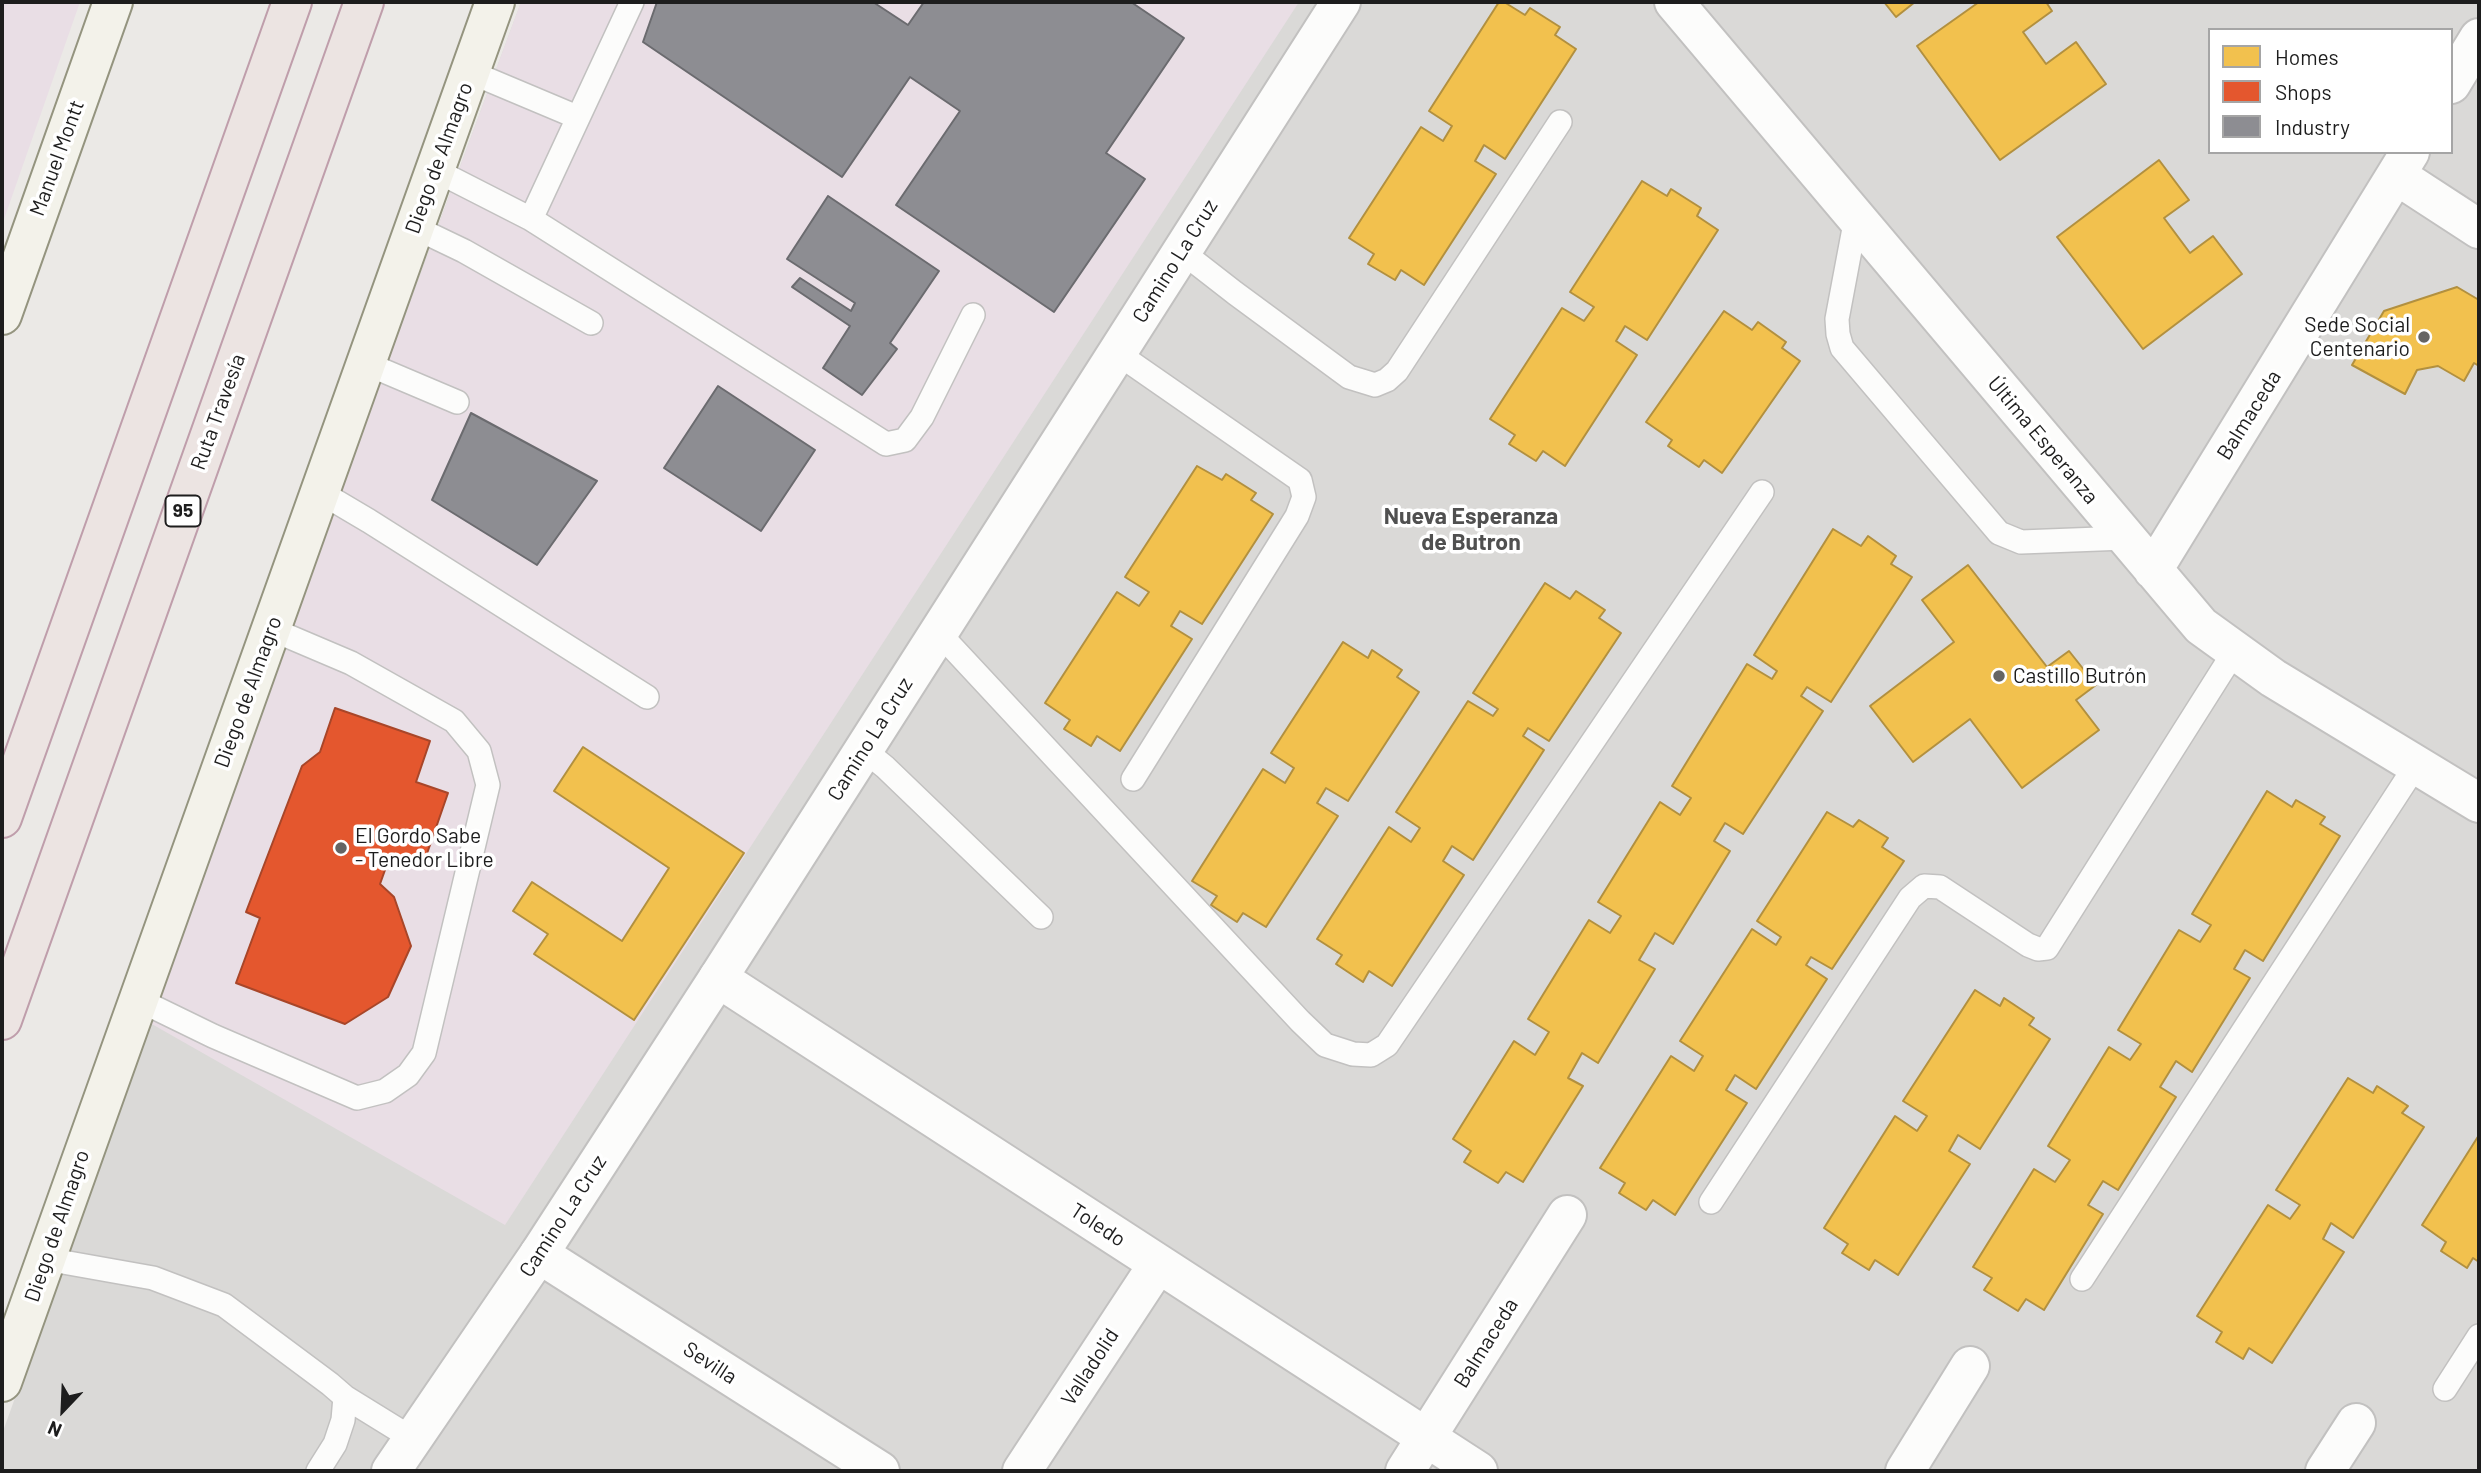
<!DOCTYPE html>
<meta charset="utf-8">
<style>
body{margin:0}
#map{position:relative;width:2481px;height:1473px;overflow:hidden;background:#ebe9e6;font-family:Barlow,sans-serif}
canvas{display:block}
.frame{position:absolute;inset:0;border:4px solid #1d1d1d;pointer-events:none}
.legend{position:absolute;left:2208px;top:28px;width:245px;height:126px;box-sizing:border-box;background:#fff;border:2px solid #a5a5a5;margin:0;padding:9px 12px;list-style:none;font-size:21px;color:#1d1d1d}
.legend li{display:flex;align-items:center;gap:14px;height:35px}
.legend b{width:35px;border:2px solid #a5a5a5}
.north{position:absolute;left:28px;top:1375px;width:70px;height:70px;-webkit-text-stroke:5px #fff;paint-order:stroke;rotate:203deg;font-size:19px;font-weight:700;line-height:28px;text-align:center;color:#1d1d1d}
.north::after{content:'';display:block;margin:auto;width:24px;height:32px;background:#1d1d1d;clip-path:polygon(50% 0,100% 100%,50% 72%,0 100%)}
</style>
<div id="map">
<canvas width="2481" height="1473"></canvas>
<div class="frame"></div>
<ul class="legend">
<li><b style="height:19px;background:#f2c14e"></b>Homes</li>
<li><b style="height:19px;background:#e4572e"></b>Shops</li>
<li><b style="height:19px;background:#8d8d92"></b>Industry</li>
</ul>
<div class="north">N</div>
</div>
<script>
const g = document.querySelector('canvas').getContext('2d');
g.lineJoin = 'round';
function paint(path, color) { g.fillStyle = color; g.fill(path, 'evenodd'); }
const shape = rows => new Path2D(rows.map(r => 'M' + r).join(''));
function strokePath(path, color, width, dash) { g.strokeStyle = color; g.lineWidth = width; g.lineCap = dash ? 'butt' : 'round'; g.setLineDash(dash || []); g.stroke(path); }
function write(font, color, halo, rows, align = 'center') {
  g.font = font + ' Barlow,sans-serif'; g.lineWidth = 7; g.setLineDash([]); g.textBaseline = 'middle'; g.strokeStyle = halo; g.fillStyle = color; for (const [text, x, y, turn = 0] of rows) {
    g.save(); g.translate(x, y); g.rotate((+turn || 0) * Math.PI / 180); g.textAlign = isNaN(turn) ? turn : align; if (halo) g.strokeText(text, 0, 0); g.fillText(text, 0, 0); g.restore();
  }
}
paint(shape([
 [521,2,2479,2,2479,1471,2,1471,2,1434,395,342],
 [2210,30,2451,30,2451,152,2210,152]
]), '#dad9d7');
paint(shape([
 [2,2,80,2,2,225],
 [521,2,1299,2,505,1225,150,1023,294,616]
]), '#e9dee5');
const homes = shape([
 [1499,2,1504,2,1525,15,1530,8,1560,27,1555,35,1576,49,1505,159,1484,145,1475,161,1496,174,1424,285,1401,270,1395,280,1368,264,1374,254,1349,238,1421,127,1443,141,1452,126,1429,111,1499,2],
 [1884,2,1915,2,1896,17,1884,2],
 [1979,2,2046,2,2052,11,2023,32,2046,64,2076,42,2106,84,2000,160,1917,46,1979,2],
 [2159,160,2189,200,2164,218,2190,253,2213,236,2242,274,2143,349,2057,237,2159,160],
 [1642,181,1667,196,1671,189,1701,208,1697,216,1718,230,1647,340,1625,326,1616,341,1637,355,1565,466,1543,451,1536,461,1509,444,1515,435,1490,419,1562,308,1584,321,1594,307,1570,292,1642,181],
 [2457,287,2479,300,2479,366,2474,363,2464,381,2438,366,2417,370,2405,394,2352,365,2384,311,2457,287],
 [1724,311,1752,330,1758,322,1786,342,1782,348,1800,361,1722,473,1704,460,1699,467,1668,446,1672,440,1646,422,1724,311],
 [1197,466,1222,480,1226,474,1256,493,1251,500,1273,514,1202,624,1180,611,1171,626,1192,639,1120,751,1097,736,1091,746,1064,729,1070,720,1045,703,1117,592,1139,606,1149,592,1125,577,1197,466],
 [1833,529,1861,546,1868,536,1896,556,1891,564,1912,577,1831,702,1807,687,1801,696,1823,711,1743,834,1725,823,1714,841,1730,851,1673,944,1655,933,1639,960,1655,969,1598,1063,1582,1053,1568,1078,1583,1086,1523,1182,1506,1172,1498,1183,1464,1162,1471,1151,1453,1139,1514,1041,1535,1055,1549,1032,1528,1019,1589,920,1610,933,1621,916,1598,902,1660,802,1680,815,1691,798,1672,786,1747,664,1772,679,1777,671,1754,655,1833,529],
 [1968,565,2047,667,2069,651,2096,685,2076,700,2099,730,2022,788,1970,719,1913,762,1870,706,1954,642,1922,600,1968,565],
 [1545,583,1570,599,1576,591,1605,610,1599,618,1621,633,1549,741,1528,728,1523,736,1544,750,1473,860,1452,846,1443,861,1464,875,1392,986,1369,971,1363,982,1336,964,1342,955,1317,939,1389,827,1411,842,1420,828,1396,812,1468,701,1493,716,1498,709,1473,693,1545,583],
 [1343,642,1368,658,1372,650,1402,670,1397,677,1419,692,1348,801,1326,788,1317,803,1338,816,1266,927,1243,913,1237,922,1211,905,1217,896,1192,881,1263,769,1285,783,1294,768,1271,753,1343,642],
 [583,747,744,853,634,1020,534,954,548,934,513,911,532,882,622,941,669,868,554,791,583,747],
 [2267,791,2292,807,2296,800,2325,817,2320,824,2340,836,2263,961,2245,950,2234,969,2250,978,2192,1072,2176,1061,2160,1087,2176,1097,2118,1190,2103,1181,2088,1205,2103,1214,2044,1310,2026,1299,2018,1311,1984,1290,1992,1278,1973,1267,2034,1169,2055,1182,2070,1160,2048,1146,2109,1047,2130,1060,2141,1044,2118,1030,2179,930,2200,942,2211,925,2192,914,2267,791],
 [1827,812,1853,827,1859,820,1888,838,1882,847,1904,861,1832,969,1811,957,1806,965,1827,979,1756,1089,1735,1075,1726,1090,1747,1103,1675,1215,1653,1200,1646,1210,1619,1193,1625,1183,1600,1168,1671,1056,1694,1071,1703,1056,1680,1041,1752,929,1776,945,1781,937,1757,921,1827,812],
 [1975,990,2000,1006,2004,998,2034,1018,2029,1025,2050,1039,1980,1149,1958,1135,1949,1151,1970,1164,1898,1275,1875,1260,1869,1270,1842,1253,1848,1244,1824,1228,1895,1116,1917,1131,1927,1116,1903,1101,1975,990],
 [2348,1078,2373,1093,2377,1086,2408,1106,2402,1113,2424,1127,2353,1238,2331,1223,2323,1239,2344,1252,2272,1363,2249,1348,2243,1359,2216,1342,2222,1332,2197,1316,2268,1205,2290,1219,2300,1205,2276,1190,2348,1078],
 [2479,1135,2479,1262,2473,1258,2467,1268,2441,1251,2446,1242,2422,1225,2479,1135]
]);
paint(homes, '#f2c14e');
strokePath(homes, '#b2903f', 2);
const shops = shape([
 [335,708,430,741,416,782,448,793,422,868,390,856,380,884,394,897,411,946,388,997,345,1024,236,983,260,918,246,912,302,766,320,752,335,708]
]);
paint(shops, '#e4572e');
strokePath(shops, '#a84629', 2);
const industry = shape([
 [657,2,873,2,908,25,924,2,1131,2,1184,38,1106,153,1145,179,1054,312,896,205,960,111,910,77,842,177,643,42,657,2],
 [828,196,939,271,890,343,897,349,862,395,823,368,850,326,792,287,800,278,851,311,855,303,787,259,828,196],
 [718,386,815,450,761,531,664,468,718,386],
 [471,413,597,481,537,565,432,500,471,413]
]);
paint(industry, '#8d8d92');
strokePath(industry, '#6b6b6f', 2);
const service = shape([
 [470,72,577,117],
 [435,170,531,219,632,2],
 [1856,218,1837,319,1838,334,1842,348,1999,533,2021,542,2125,538],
 [531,219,886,444,905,440,922,417,973,315],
 [414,227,464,251,591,323],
 [1181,251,1235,293,1349,377,1375,385,1387,380,1397,371,1560,122],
 [1117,353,1300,480,1304,497,1297,516,1133,779],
 [365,363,457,402],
 [320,492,369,521,647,697],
 [938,632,1300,1021,1325,1045,1353,1054,1371,1055,1387,1045,1762,492],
 [864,750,885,767,1041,917],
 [137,999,213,1036,357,1098,385,1091,408,1075,424,1053,488,785,479,751,454,721,351,663,271,629],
 [1711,1202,1910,898,1924,886,1940,887,2028,945,2038,949,2047,948,2234,652],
 [46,1259,153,1278,224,1305,330,1384,345,1397,343,1420,335,1444,318,1471],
 [2082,1279,2416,765],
 [2445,1389,2479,1336],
 [345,1397,413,1439]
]);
const minor = shape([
 [1674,2,2201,626,2273,678,2479,803],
 [2451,84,2479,38],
 [2396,175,2479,229],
 [2153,570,2410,152],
 [718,978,1478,1471],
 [539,1254,880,1471],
 [1022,1471,1158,1264],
 [1405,1471,1567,1215],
 [1905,1471,1970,1366],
 [2325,1471,2356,1423]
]);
const tertiary = shape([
 [391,1471,539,1254,718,978,1341,2]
]);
const secondary = shape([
 [2,315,113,2],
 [2,1382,495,2]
]);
const trunk = shape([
 [2,818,292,2],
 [2,1020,364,2]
]);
strokePath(service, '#c2c1c0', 26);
strokePath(minor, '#c2c1c0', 42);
strokePath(tertiary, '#c2c1c0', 42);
strokePath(secondary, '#94947f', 42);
strokePath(trunk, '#bf9eab', 42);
strokePath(service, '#fcfcfb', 23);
strokePath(minor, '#fcfcfb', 38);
strokePath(tertiary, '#fcfcfb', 38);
strokePath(secondary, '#f3f2ea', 38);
strokePath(trunk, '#ece4e2', 38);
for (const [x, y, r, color] of [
 [2424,337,7,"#656463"],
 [1999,676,7,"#656463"],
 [341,848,7,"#656463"]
]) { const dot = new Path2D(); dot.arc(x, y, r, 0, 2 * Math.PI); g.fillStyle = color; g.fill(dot); strokePath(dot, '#fff', 2.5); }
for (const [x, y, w] of [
 [183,511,35]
]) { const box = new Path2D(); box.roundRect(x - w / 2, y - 15.5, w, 31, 5); g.fillStyle = '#fff'; g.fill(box); strokePath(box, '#1d1d1d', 2); }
write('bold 19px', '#1d1d1d', null, [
 ["95",183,511]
]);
write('21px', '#1d1d1d', '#fff', [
 ["Manuel Montt",57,158,-70],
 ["Diego de Almagro",439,158,-70],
 ["Camino La Cruz",1175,261,-58],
 ["Ruta Travesía",218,412,-70],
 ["Balmaceda",2249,415,-58],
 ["Última Esperanza",2043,440,50],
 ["Diego de Almagro",248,692,-70],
 ["Camino La Cruz",870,739,-58],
 ["Camino La Cruz",563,1216,-57],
 ["Toledo",1098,1225,33],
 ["Diego de Almagro",57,1226,-71],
 ["Balmaceda",1486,1343,-58],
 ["Sevilla",710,1363,33],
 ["Valladolid",1090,1367,-57]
]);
write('21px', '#1d1d1d', '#fff', [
 ["Sede Social",2410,325,"right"],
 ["Centenario",2410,349,"right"],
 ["Castillo Butrón",2013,676],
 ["El Gordo Sabe",355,836],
 ["- Tenedor Libre",355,860]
], 'left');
write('bold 23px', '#505050', '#fff', [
 ["Nueva Esperanza",1471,516],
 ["de Butron",1471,542]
]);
</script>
